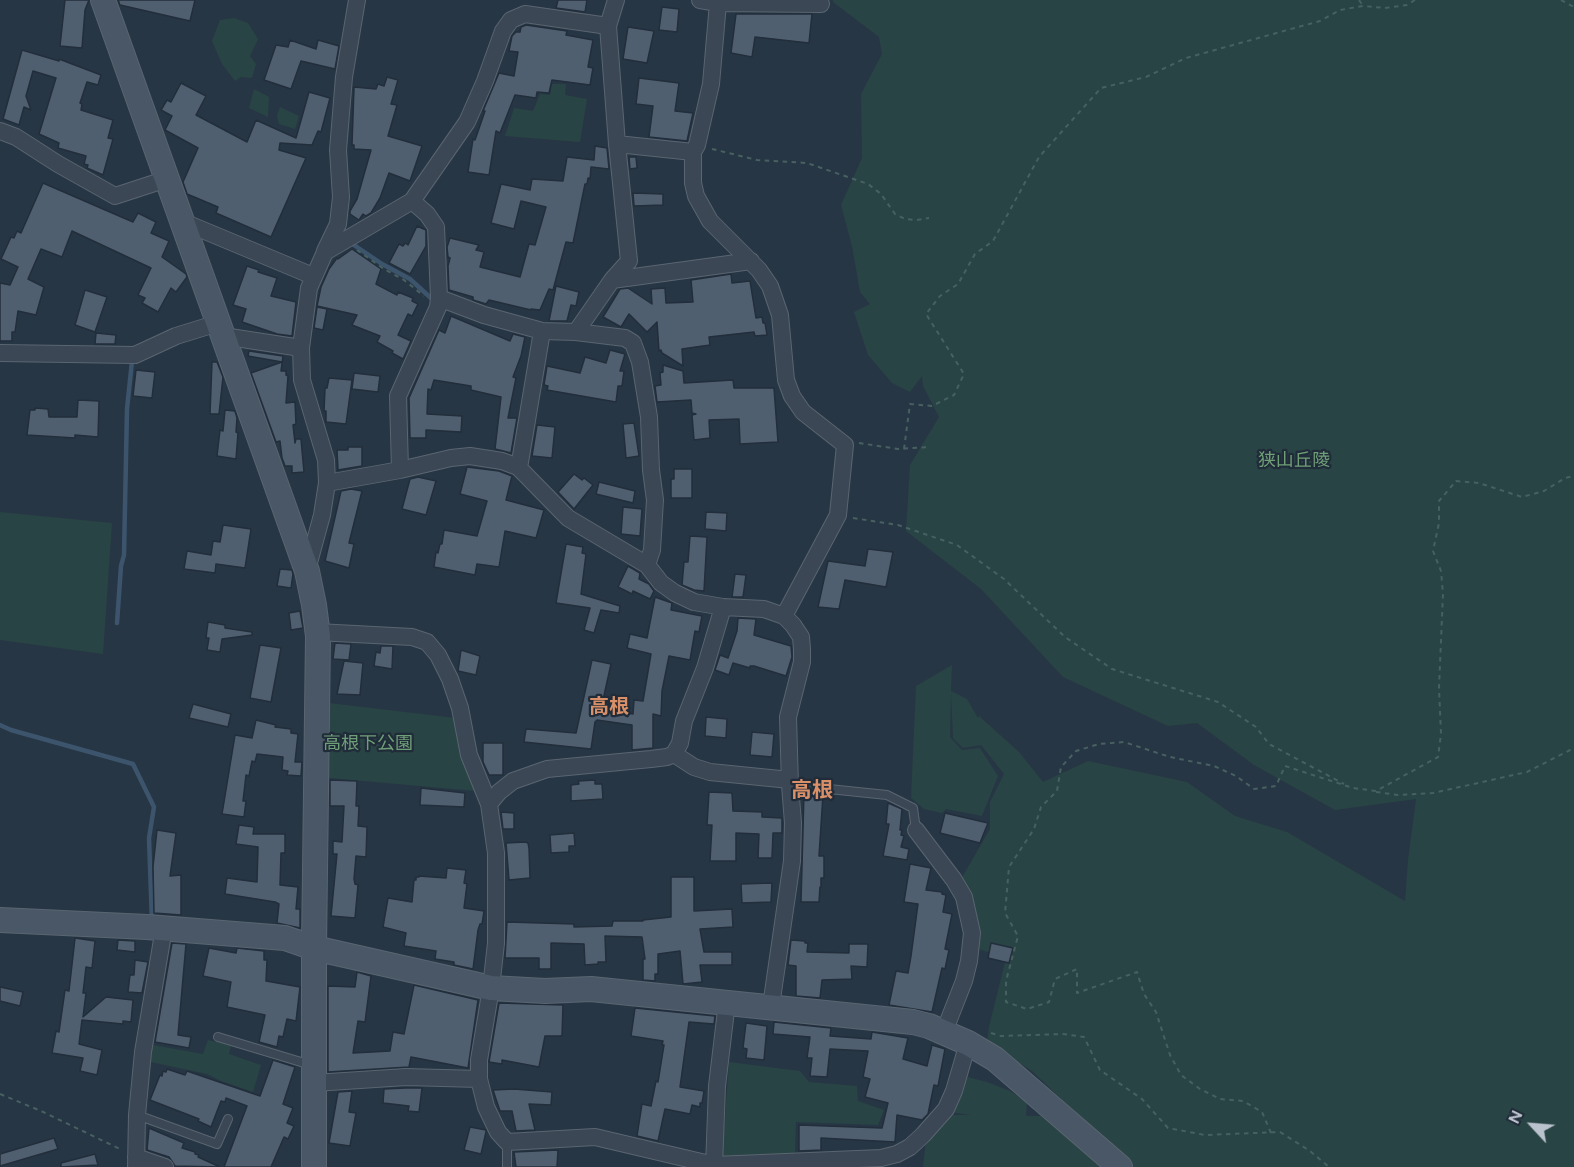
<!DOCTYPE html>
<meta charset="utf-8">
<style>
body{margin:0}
#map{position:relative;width:1574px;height:1167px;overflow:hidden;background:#273644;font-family:Figtree,sans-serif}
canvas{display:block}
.north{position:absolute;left:1502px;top:1095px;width:60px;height:60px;-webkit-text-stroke:4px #202c39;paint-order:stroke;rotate:296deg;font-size:16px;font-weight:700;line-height:24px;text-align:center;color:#b9c2cd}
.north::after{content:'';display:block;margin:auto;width:21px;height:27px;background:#b9c2cd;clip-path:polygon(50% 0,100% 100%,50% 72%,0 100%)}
</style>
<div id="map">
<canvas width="1574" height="1167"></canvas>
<div class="north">N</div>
</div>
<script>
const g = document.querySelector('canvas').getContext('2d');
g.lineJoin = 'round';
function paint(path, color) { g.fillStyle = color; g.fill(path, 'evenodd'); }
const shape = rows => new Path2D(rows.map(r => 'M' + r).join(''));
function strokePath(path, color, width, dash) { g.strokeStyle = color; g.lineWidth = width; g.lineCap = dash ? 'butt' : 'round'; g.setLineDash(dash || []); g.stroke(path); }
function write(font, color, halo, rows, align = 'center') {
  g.font = font + ' Figtree,"Noto Sans JP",sans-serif'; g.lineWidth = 4.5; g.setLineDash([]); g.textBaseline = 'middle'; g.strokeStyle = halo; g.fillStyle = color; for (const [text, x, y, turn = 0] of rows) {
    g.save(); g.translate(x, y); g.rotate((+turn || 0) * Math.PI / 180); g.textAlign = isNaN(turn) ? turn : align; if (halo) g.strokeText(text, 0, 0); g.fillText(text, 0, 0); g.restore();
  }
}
paint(shape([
 [833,0,1574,0,1574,1167,923,1167,926,1139,950,1115,971,1115,950,1112,964,1076,987,1082,1010,1091,1027,1102,1026,1116,1041,1116,1058,1130,1080,1117,1032,1071,987,1043,989,1027,1006,958,973,947,957,886,990,829,990,802,1004,774,981,745,963,748,953,738,951,694,950,737,962,750,980,748,998,776,982,816,946,809,942,813,924,809,911,798,916,686,952,665,951,691,967,699,978,718,979,716,1019,752,1043,782,1088,761,1187,782,1235,816,1287,832,1405,901,1408,860,1416,799,1335,810,1254,765,1197,723,1168,726,1063,677,981,589,906,531,910,465,939,417,923,386,922,376,910,392,892,383,868,355,854,312,870,304,860,292,852,246,841,205,862,158,861,94,882,54,879,37,833,2],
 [234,18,248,23,258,39,250,56,256,64,252,78,241,77,235,81,222,64,212,41,220,20],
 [552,84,566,84,565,95,587,99,580,142,505,136,514,108,533,111,540,94,550,95],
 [254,89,269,97,268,117,249,108],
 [280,107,299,116,295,129,279,124,277,115],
 [0,512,112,523,103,654,0,640],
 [329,703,456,718,476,791,329,778],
 [208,1040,231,1045,229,1054,261,1065,253,1092,221,1081,207,1074,146,1061,147,1044,203,1054],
 [729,1062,800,1071,809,1082,857,1086,858,1101,884,1110,878,1125,796,1122,795,1155,722,1158]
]), '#294445');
strokePath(shape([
 [354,245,382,264,410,279,433,300],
 [117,623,121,566,124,555,127,409,132,361,130,361],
 [0,725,11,730,133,764,154,807,149,838,152,922]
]), '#3c556d', 4.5);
const building = shape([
 [65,0,89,0,85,10,82,48,60,46,65,0],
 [118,0,195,0,190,21,120,5,118,0],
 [558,0,587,0,585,12,556,8,558,0],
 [662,7,679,9,677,32,659,30,662,7],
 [736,14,812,14,809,43,755,37,752,57,731,53,736,14],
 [526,25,567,31,566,35,593,40,588,67,593,68,590,85,552,80,549,93,537,92,536,98,515,95,500,133,496,131,489,175,468,172,473,139,475,140,485,111,483,111,499,73,514,76,518,52,509,51,512,36,516,32,520,32,521,27,526,25],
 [628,27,654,31,647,63,623,59,628,27],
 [290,40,316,49,318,40,339,46,335,69,301,61,291,89,264,80,276,45,288,47,290,40],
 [22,50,59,61,59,59,101,75,98,85,87,82,80,103,82,104,81,110,113,120,108,138,113,139,103,175,87,168,88,165,84,164,86,156,58,148,59,143,39,134,56,78,33,71,26,96,31,110,24,107,19,125,3,119,22,50],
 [387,77,398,80,391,104,397,105,388,136,422,146,410,181,389,173,380,198,371,213,366,216,363,214,359,220,350,214,350,211,357,199,371,150,354,149,354,145,352,145,354,87,376,89,378,84,384,86,387,77],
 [639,78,679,83,675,111,693,113,687,141,649,137,653,106,636,104,639,78],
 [181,83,206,96,196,115,247,142,256,120,296,138,309,92,330,98,321,132,318,131,312,145,280,143,279,150,306,158,271,237,216,213,218,207,187,194,183,182,198,148,165,130,172,116,161,110,167,100,171,102,181,83],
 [595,146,607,148,609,169,591,167,590,179,588,178,587,184,585,184,573,243,566,242,553,290,549,289,540,310,531,309,531,310,489,300,486,304,473,300,473,297,449,290,448,266,450,258,448,257,447,247,450,238,479,245,476,250,484,252,480,267,520,277,529,244,535,245,546,207,521,201,514,229,491,223,501,184,530,190,532,179,563,181,567,157,594,160,595,146],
 [629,157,636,157,637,168,630,169,629,157],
 [43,183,133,222,138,213,156,222,151,233,169,241,162,257,186,274,187,277,176,292,171,288,158,312,142,303,145,298,138,295,151,268,72,231,62,257,41,249,28,279,44,287,36,315,18,311,15,332,12,332,12,341,0,341,0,283,10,285,18,267,1,259,11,237,14,238,17,231,21,233,43,183],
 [633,193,663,194,663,205,634,206,633,193],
 [417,226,426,230,426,246,410,274,389,263,399,244,403,246,405,243,408,245,417,226],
 [352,249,381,269,376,284,397,295,398,292,413,298,412,301,418,304,412,316,408,314,398,335,411,341,403,359,392,353,393,351,377,342,380,336,352,325,357,315,317,306,321,287,329,269,337,258,338,259,352,249],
 [247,266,259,270,258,272,277,278,271,296,296,302,292,336,277,334,242,322,246,309,233,305,247,266],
 [731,274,732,283,750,281,756,318,762,317,763,323,765,323,767,335,755,336,754,332,709,337,710,345,682,349,683,366,662,353,661,350,659,351,657,322,647,332,629,314,621,327,603,317,620,289,628,288,652,304,651,289,665,288,666,303,693,302,691,280,731,274],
 [556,286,579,292,576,306,571,305,567,321,549,321,556,286],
 [85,290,107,297,95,332,75,325,85,290],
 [317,307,327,309,323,330,314,328,317,307],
 [451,316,510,341,513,334,525,337,521,356,513,377,516,378,508,418,517,418,511,453,495,449,501,397,471,390,471,386,434,380,431,390,428,389,427,414,462,416,461,432,426,430,426,438,410,438,409,398,439,330,445,333,451,316],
 [96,333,116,335,115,344,95,344,96,333],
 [610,350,625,354,620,371,624,371,622,386,618,386,616,402,547,390,548,386,544,385,547,366,580,373,585,357,606,363,610,350],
 [249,351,283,356,281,371,286,371,286,375,288,376,286,403,295,402,296,424,293,425,295,443,296,439,301,439,304,472,292,473,292,466,285,466,282,458,280,441,276,442,251,373,282,362,248,356,249,351],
 [212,362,217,362,223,377,219,414,210,414,212,362],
 [663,365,683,371,684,383,733,380,734,388,774,388,778,442,740,444,739,419,709,420,710,438,694,440,692,415,696,414,692,413,691,400,657,402,655,386,661,385,660,373,663,372,663,365],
 [136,370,155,372,152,398,133,396,136,370],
 [354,373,380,376,378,392,352,389,354,373],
 [329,378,352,380,346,424,326,422,326,411,324,411,325,388,327,388,329,378],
 [78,400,99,401,98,437,75,435,75,438,27,435,30,410,35,410,35,408,48,409,49,417,77,417,78,400],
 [225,410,235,411,237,418,236,432,238,433,236,459,217,456,220,430,223,431,225,410],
 [634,423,639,456,626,458,623,424,634,423],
 [537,425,555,427,552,458,532,456,537,425],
 [348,447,362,447,362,466,338,470,337,450,348,450,348,447],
 [467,467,499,471,512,476,506,500,544,510,536,538,505,531,499,567,477,564,475,575,434,567,436,552,438,553,440,544,442,544,444,530,477,536,487,501,460,494,467,467],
 [674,469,692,469,692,498,671,498,671,479,674,479,674,469],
 [574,474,582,480,584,478,593,485,574,509,558,492,574,474],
 [418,477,436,481,426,515,402,509,410,479,418,477],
 [599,482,635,491,633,503,596,494,599,482],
 [351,489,362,491,349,543,354,544,349,568,325,561,341,491,351,489],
 [623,507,642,509,640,536,621,534,623,507],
 [706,512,727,513,726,531,705,529,706,512],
 [223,525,251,529,245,568,216,564,215,573,184,569,187,551,211,555,213,541,220,542,223,525],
 [690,536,707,537,704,591,694,590,682,585,684,562,688,562,690,536],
 [566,544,583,547,582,553,586,554,581,594,620,606,619,613,601,610,594,633,584,630,590,608,556,603,566,544],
 [868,549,893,552,886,587,845,580,839,609,818,607,828,561,865,566,868,549],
 [628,566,640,573,639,579,649,584,654,591,650,599,633,591,632,594,618,587,628,566],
 [280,569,292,570,293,574,291,588,277,586,280,569],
 [735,574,746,575,743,597,732,597,735,574],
 [655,597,672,603,671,610,702,616,699,632,695,631,690,660,669,656,662,691,661,716,653,714,653,748,632,750,632,725,597,720,595,722,591,749,524,742,526,729,576,733,592,660,611,664,601,709,633,714,634,700,643,701,651,654,627,648,630,634,647,638,655,597],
 [300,611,303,628,291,630,289,613,300,611],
 [738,618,756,619,754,635,791,646,792,657,786,676,754,666,750,666,750,668,733,663,729,675,715,670,720,655,728,658,737,631,738,618],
 [208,622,225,625,225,628,252,632,252,635,222,639,220,652,207,650,209,638,206,638,208,622],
 [335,643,351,644,349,660,333,659,335,643],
 [260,645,281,648,271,702,250,698,260,645],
 [381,646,393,646,392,669,374,666,376,652,380,653,381,646],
 [461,650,480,656,476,675,458,671,461,650],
 [344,661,363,663,360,695,337,694,344,661],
 [193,704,231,714,228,727,189,718,193,704],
 [706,717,727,719,726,738,705,736,706,717],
 [256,720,276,725,275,727,291,729,291,733,298,734,295,762,302,762,301,776,287,775,288,771,282,770,283,757,257,754,255,762,252,761,249,776,246,775,243,801,246,801,244,817,222,814,235,735,252,738,256,720],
 [752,732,774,734,772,757,750,755,752,732],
 [483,743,503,743,503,775,489,775,483,762,483,743],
 [330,780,357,781,356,806,359,806,358,826,367,827,366,857,356,856,354,879,355,884,358,885,355,918,331,916,337,854,333,854,333,841,342,842,344,806,330,806,330,780],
 [595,780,595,784,602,784,603,799,571,801,571,785,579,784,578,781,595,780],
 [421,788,465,793,464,807,420,805,421,788],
 [709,792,732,793,733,811,762,812,762,817,782,818,782,833,773,833,772,858,758,858,759,834,736,833,736,861,710,861,712,825,707,825,709,792],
 [804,793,823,795,819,856,824,856,824,878,821,878,821,887,820,887,819,902,801,902,804,793],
 [888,803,902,809,900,830,902,830,901,835,904,836,901,847,909,849,907,860,883,856,889,824,886,824,888,803],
 [501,812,514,813,514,829,503,829,501,812],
 [945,813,988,823,980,843,940,833,945,813],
 [239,825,254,827,253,834,285,834,285,853,281,853,280,885,298,887,296,909,300,909,300,928,277,923,279,904,275,902,225,894,227,878,257,882,258,847,236,844,239,825],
 [157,830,176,833,170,876,181,875,181,915,154,913,153,867,157,830],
 [574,833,575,846,569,846,569,852,551,853,550,835,574,833],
 [525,842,528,843,529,848,530,878,509,880,506,843,525,842],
 [910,864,931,868,926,890,942,892,942,894,946,895,943,912,952,914,945,949,949,950,945,969,942,968,932,1012,889,1005,896,971,908,973,911,956,918,904,904,902,910,864],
 [447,868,466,870,464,883,467,884,464,908,484,911,482,924,480,924,478,930,473,969,454,965,454,962,435,959,436,951,404,946,406,933,383,927,388,898,412,902,414,880,416,880,416,877,419,877,419,876,446,878,447,868],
 [671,877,694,877,694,911,732,909,733,927,700,929,704,952,732,952,732,965,700,965,702,982,683,984,680,951,658,954,658,974,655,974,655,981,643,980,643,959,645,959,642,937,605,936,606,962,598,962,598,964,585,965,584,944,551,943,551,969,539,969,539,958,505,958,507,922,574,924,574,927,612,926,613,921,643,921,643,920,671,917,671,877],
 [772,883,771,902,742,903,741,884,772,883],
 [75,938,95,941,92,968,86,967,83,993,86,993,83,1017,106,997,133,1000,131,1022,123,1021,123,1024,82,1020,79,1044,102,1050,97,1075,80,1071,83,1058,52,1053,56,1031,59,1032,65,990,69,991,75,938],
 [118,940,135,941,135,952,117,950,118,940],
 [791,940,805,941,805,943,808,943,807,952,849,953,849,944,868,944,867,967,851,966,852,979,822,980,820,998,796,996,796,966,788,965,791,940],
 [172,943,186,944,178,1035,191,1037,189,1048,155,1042,172,943],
 [991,943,1013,948,1009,963,988,958,991,943],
 [209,948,236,953,237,948,264,951,264,960,267,960,266,981,300,987,296,1021,287,1019,283,1037,279,1036,277,1047,259,1042,265,1015,227,1007,231,982,203,976,209,948],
 [135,960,148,962,142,993,128,992,130,975,134,975,135,960],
 [357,972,371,976,365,1022,358,1021,353,1053,390,1051,393,1032,404,1034,414,985,478,1000,468,1068,411,1057,409,1067,328,1072,328,986,355,987,357,972],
 [0,987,23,992,20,1006,0,1001,0,987],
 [499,1003,563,1005,562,1036,545,1036,539,1067,502,1060,502,1064,489,1062,499,1003],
 [635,1008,715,1016,714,1024,689,1022,680,1087,704,1091,702,1103,700,1103,700,1107,692,1105,690,1114,665,1109,658,1141,637,1136,642,1104,651,1106,656,1081,658,1082,664,1045,662,1045,663,1041,631,1036,635,1008],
 [774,1022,831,1028,830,1036,871,1039,872,1032,908,1038,903,1059,927,1066,932,1045,945,1049,938,1086,934,1085,928,1114,922,1120,897,1115,895,1142,821,1138,821,1150,799,1151,799,1125,882,1128,888,1103,865,1097,870,1079,863,1077,868,1051,830,1049,827,1077,810,1076,812,1058,807,1058,810,1037,773,1034,774,1022],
 [746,1023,767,1026,764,1060,746,1058,747,1049,743,1048,746,1023],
 [273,1060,295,1067,283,1104,293,1108,287,1123,294,1126,288,1139,284,1137,271,1167,224,1167,247,1106,226,1098,225,1102,221,1101,211,1127,198,1121,199,1119,150,1100,160,1075,162,1076,163,1071,166,1072,167,1069,185,1075,187,1071,260,1096,273,1060],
 [405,1088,422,1088,419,1112,408,1111,409,1106,383,1103,384,1089,405,1088],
 [514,1089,552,1092,551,1105,529,1104,535,1130,516,1131,512,1111,500,1111,493,1090,514,1089],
 [352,1091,349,1112,356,1113,350,1146,329,1143,338,1092,352,1091],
 [470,1127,486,1130,486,1132,481,1154,464,1150,470,1127],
 [149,1128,184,1143,182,1148,195,1152,195,1154,199,1155,198,1157,220,1167,175,1166,169,1157,147,1150,149,1128],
 [54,1138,58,1149,0,1166,0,1154,54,1138],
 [558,1150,557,1167,516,1167,514,1152,558,1150],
 [95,1154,98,1165,61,1167,61,1163,95,1154]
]);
paint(building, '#505f6f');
strokePath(building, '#222e3b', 1.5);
const lane = shape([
 [790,785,887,795,913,808,916,830],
 [218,1037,311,1065],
 [137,1115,217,1144,228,1119],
 [507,1167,507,1142]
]);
const street = shape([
 [700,0,718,3,821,4],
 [718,3,711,84,697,145,693,152,693,183,696,196,710,221,759,270,770,286,780,315,786,380,792,396,803,412,845,445,838,515,784,616],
 [0,131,16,137,58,164,115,196,167,179],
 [617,144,693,152],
 [181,221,313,276],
 [325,251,338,224,341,197,338,150,344,77,357,0],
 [612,280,751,261],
 [439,298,484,315,542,331,576,332,625,338,633,343,640,362,649,417,651,470,655,500,652,550,647,565],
 [576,332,612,280,629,261,617,144,608,26,616,0],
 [223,336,301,348],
 [0,353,135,355,176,336,218,323],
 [518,467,520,462,542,331],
 [400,470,398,396,438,307,439,298,436,227,427,214,412,201],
 [327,483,400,470,451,458,470,456,502,461,518,467,568,518,647,565,661,583,675,593,694,602,723,607,764,609,784,616,793,625,801,637,802,649,802,662,788,717,790,785,793,823,792,861,771,1006],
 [307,570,322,515,327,483,326,460,302,380,301,348,309,288,325,252,412,201,467,122,485,81,503,31,511,20,525,14,608,26],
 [317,632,412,637,427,642,438,655,450,679,460,708,469,755,489,804,496,853,496,943,491,988,479,1060,479,1079,486,1107,498,1132,507,1142,595,1137,714,1165,881,1158,897,1154,910,1147,923,1135,946,1109,954,1091,968,1043],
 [674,754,694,767,710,772,790,780],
 [489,804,499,792,513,781,547,769,651,759,667,757,674,754,680,743,684,721,705,668,723,607],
 [916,830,954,880,964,897,972,933,969,961,964,981,944,1032],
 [314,1083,406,1077,479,1079],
 [136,1157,165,1167],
 [136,1167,137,1115,143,1052,164,928],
 [714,1167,717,1086,727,1002]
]);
const secondary = shape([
 [103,0,307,571,314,605,318,636,314,948,314,1167],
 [0,920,147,927,285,938,314,948,491,988,545,991,591,989,913,1022,929,1026,968,1043,995,1059,1120,1167]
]);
strokePath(lane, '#5a6571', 10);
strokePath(street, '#5a6571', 18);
strokePath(secondary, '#5a6571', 26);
strokePath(shape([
 [1359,0,1363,6],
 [1561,0,1574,7],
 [712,149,757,160,807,163,868,184,881,194,895,214,905,219,917,220,929,218],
 [357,250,384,269,404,280,424,296],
 [859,443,898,449,928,447],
 [904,449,910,404,932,406,954,395,964,374,926,314,940,296,958,284,975,254,993,241,1039,157,1101,88,1146,77,1186,58,1320,21,1340,10,1363,6,1385,8,1407,5,1415,0],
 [853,518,898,525,957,545,1004,579,1065,637,1112,669,1218,702,1256,727,1269,744,1344,784],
 [1376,792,1398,795,1433,793,1527,772,1574,748],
 [991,1033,1001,1036,1063,1034,1084,1037,1100,1070,1142,1099,1168,1128,1205,1135,1280,1132,1310,1151,1329,1167],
 [0,1094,41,1111,120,1149],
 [1271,1133,1262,1112,1243,1101,1220,1099,1200,1089,1181,1075,1170,1055,1156,1012,1144,994,1137,972,1077,993,1077,969,1055,979,1049,1002,1027,1009,1006,1002,1006,981,1018,936,1005,913,1009,867,1034,829,1041,807,1057,791,1061,767,1076,751,1099,744,1124,742,1170,757,1214,766,1236,776,1254,789,1276,786,1285,766,1353,788,1376,791,1438,757,1441,734,1439,688,1443,594,1441,571,1433,551,1439,523,1439,501,1456,481,1479,483,1522,497,1544,491,1565,478,1574,476]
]), '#476161', 2, [4.5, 4.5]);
strokePath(lane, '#3b4754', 8);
strokePath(street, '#3b4754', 16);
strokePath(secondary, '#495767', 24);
write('18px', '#6f9f77', '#202c39', [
 ["狭山丘陵",1294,461],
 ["高根下公園",368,744]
]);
write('bold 20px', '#d99068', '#202c39', [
 ["高根",609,707]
]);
write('bold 21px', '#d99068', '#202c39', [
 ["高根",812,791]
]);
</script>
